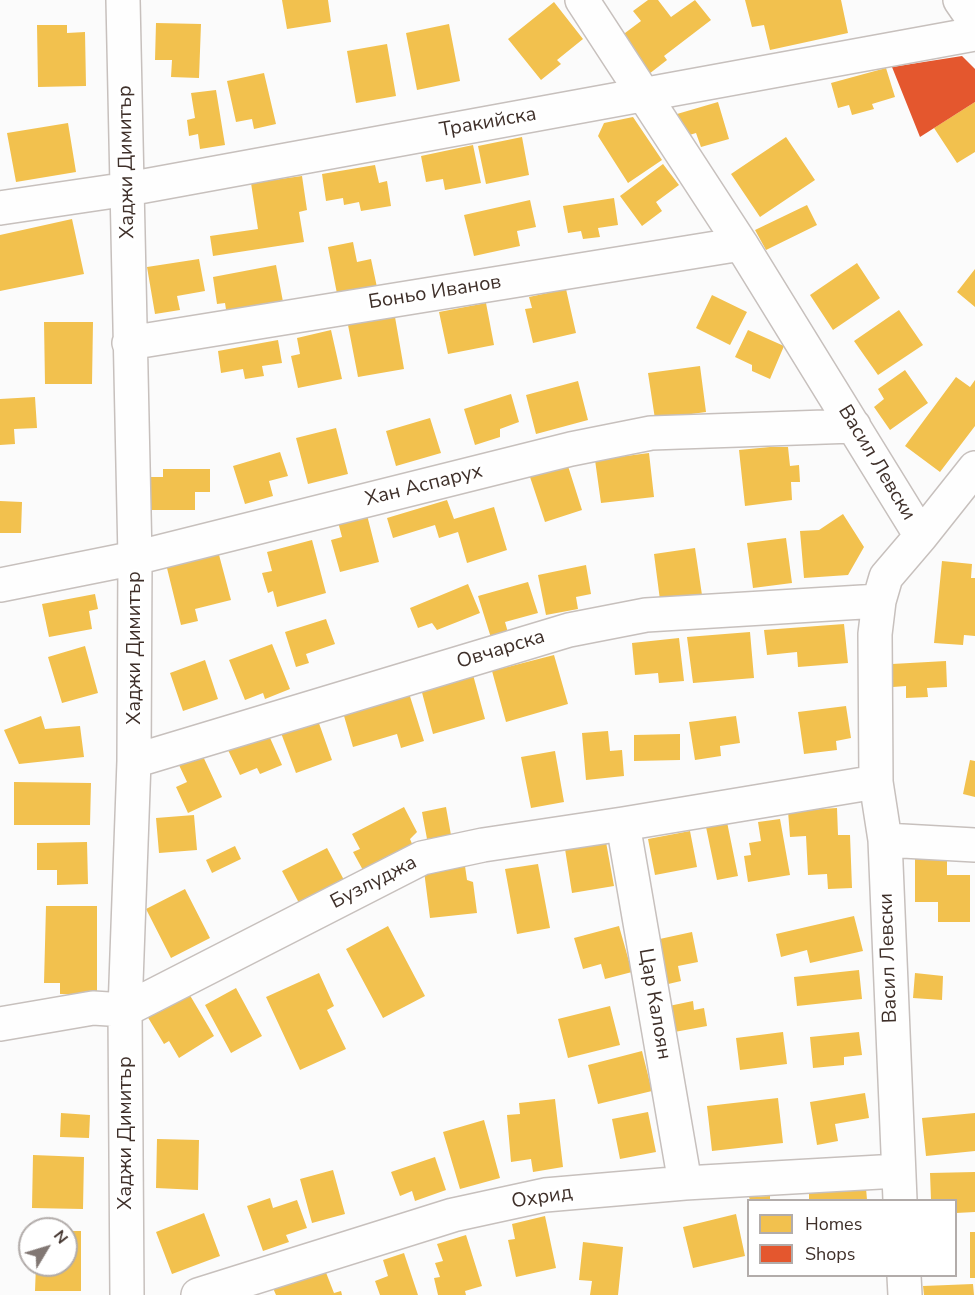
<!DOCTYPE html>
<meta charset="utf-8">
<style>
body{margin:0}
#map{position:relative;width:975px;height:1295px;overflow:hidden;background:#fbfbfb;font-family:"Nunito Sans",sans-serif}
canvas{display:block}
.legend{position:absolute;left:747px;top:1199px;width:210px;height:78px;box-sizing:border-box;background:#fff;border:2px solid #b2acaa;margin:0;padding:8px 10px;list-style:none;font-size:18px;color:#3f302a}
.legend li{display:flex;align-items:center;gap:12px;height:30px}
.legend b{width:30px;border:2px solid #b2acaa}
.north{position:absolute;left:18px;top:1217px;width:60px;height:60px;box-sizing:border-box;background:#fff;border:2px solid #b2acaa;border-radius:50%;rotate:52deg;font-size:16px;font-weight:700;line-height:24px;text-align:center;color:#3f302a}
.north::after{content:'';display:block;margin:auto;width:21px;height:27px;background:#817773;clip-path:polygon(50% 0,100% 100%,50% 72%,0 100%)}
</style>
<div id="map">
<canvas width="975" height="1295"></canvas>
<ul class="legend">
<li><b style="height:16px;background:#f2c14e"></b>Homes</li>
<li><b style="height:16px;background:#e4572e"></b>Shops</li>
</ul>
<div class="north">N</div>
</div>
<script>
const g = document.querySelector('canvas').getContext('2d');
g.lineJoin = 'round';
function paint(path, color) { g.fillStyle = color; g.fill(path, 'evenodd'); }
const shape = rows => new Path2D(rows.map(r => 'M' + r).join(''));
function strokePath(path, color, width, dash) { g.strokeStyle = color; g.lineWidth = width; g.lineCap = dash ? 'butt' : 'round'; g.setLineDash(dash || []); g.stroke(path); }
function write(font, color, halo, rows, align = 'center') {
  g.font = font + ' "Nunito Sans",sans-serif'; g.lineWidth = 6; g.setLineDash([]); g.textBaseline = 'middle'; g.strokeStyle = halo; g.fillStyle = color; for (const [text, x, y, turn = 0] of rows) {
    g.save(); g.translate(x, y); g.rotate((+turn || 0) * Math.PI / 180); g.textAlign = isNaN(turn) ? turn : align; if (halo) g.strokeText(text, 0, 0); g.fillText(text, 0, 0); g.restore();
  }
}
paint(shape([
 [282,0,328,0,331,22,287,29],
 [648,0,658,0,671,17,695,0,711,20,664,56,667,60,649,74,621,36,641,21,633,11],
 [745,0,841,0,848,33,770,50,764,25,752,27],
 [554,2,583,39,557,60,561,64,541,80,508,39],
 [156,23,201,24,199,78,171,77,172,60,155,60],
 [449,24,460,81,417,90,406,33],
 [37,25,67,25,67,33,85,32,86,86,38,87],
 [387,44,396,96,356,103,347,51],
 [886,68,895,97,872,104,874,109,852,115,849,105,838,108,831,83],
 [264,73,276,124,254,129,252,119,236,122,227,81],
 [216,90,225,145,200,149,198,134,189,136,187,120,195,118,191,93],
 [718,102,729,139,701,147,696,133,683,137,677,114],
 [975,102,975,152,957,163,934,128],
 [633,117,662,160,628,183,598,136,604,123],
 [68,123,76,172,16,182,7,133],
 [522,137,529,175,486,184,478,146],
 [786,137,815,180,760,217,731,174],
 [473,145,481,183,445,190,443,179,426,182,421,156],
 [663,164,679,185,656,202,662,211,642,226,620,196],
 [375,165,379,183,387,181,391,206,361,211,359,202,344,205,343,198,326,201,322,174],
 [302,176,307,210,299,212,304,242,213,256,210,236,258,229,251,183],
 [614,198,618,225,598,228,600,237,583,239,581,231,568,233,563,206],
 [530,200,536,227,517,231,520,246,474,256,464,215],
 [807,205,817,225,766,250,755,230],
 [72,219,84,274,0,291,0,235],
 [353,242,357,262,371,259,378,292,338,299,328,247],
 [199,259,205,291,177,296,180,310,155,314,147,267],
 [857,263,880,298,833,330,810,295],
 [276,265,284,307,227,316,225,303,217,304,213,277],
 [975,269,975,307,957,292],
 [566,289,576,333,533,343,525,309,532,308,529,297],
 [712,295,747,312,730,345,696,328],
 [486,303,494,345,448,354,439,312],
 [899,310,923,345,878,375,854,341],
 [395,317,404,369,358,377,348,325],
 [44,322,93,322,92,384,45,384],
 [331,330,342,379,298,388,291,356,300,354,297,338],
 [748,330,784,346,770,379,752,371,752,365,735,357],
 [278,340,282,363,262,366,264,376,245,379,243,369,221,373,218,351],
 [700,366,706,412,655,419,648,373],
 [905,370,928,403,890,430,874,407,884,399,878,389],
 [956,377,970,387,975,380,975,426,940,472,905,446],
 [578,381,588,420,536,434,526,395],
 [511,394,519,422,500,429,500,437,475,445,464,409],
 [35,397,37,428,14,429,15,444,0,445,0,399],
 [430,418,441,453,396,466,386,431],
 [336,428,348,474,308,484,296,438],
 [770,447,788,447,790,466,799,465,800,482,791,482,792,500,745,506,739,450],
 [280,452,288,476,269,481,273,496,245,504,233,466],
 [649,453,654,497,601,503,595,460],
 [568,466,582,510,545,522,530,477],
 [163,469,210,469,210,492,195,492,195,510,151,510,151,477,163,477],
 [447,500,454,519,494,507,507,550,467,563,458,532,439,538,435,525,393,538,387,518],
 [0,501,22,502,21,533,0,533],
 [843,514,864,547,848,575,804,578,800,531,819,530],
 [367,515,379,562,340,572,331,540,342,537,338,522],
 [786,538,792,583,753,588,747,543],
 [312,540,326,593,277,607,273,591,268,593,262,573,272,571,267,552],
 [695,548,702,595,660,600,654,554],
 [218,551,231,600,195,609,198,621,181,625,166,564],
 [942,561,972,564,971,578,975,578,975,636,964,635,963,645,934,643],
 [586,565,591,594,576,597,578,609,546,615,538,575],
 [528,582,538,613,505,622,509,636,492,641,478,596],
 [468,584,480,613,437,630,432,623,418,628,410,608],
 [95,594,98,609,89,611,92,629,49,637,42,604],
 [326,619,335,644,306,654,309,663,296,667,285,632],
 [844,624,848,663,798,667,797,652,767,655,764,630],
 [750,632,754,678,693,683,687,637],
 [679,638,684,681,659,683,658,673,635,675,632,643],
 [272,644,290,689,265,699,263,693,245,700,229,660],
 [85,646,98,693,62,703,48,657],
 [554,655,568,704,506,722,492,671],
 [205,660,218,699,183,711,170,673],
 [946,661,947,687,927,688,928,697,906,698,906,686,893,687,892,664],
 [472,671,485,719,433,734,420,685],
 [408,690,424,741,401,748,397,734,353,747,342,709],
 [846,706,851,738,836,741,837,750,804,754,798,712],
 [315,712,332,760,296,773,278,725],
 [41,716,45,729,80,726,84,757,19,764,4,730],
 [736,716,740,743,720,746,721,756,695,760,689,722],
 [267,731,282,765,260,774,257,768,240,775,227,748],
 [608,731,610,751,622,750,624,776,586,780,582,733],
 [680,734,680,760,634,761,634,735],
 [555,751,564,802,531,808,521,757],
 [201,752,222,797,188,813,176,787,187,782,178,763],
 [970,760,975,761,975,797,963,794],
 [14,782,91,783,90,825,14,825],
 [404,807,417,832,410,839,413,846,364,872,353,852,360,849,352,834],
 [446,807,451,835,427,839,422,812],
 [837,808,838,835,850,835,852,888,828,889,827,874,808,875,806,836,790,837,788,811],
 [194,815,197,850,159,853,156,818],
 [780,819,790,875,748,882,744,856,751,855,749,843,761,841,758,822],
 [727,822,738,876,717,880,706,827],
 [690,831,697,867,655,875,648,839],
 [87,842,88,884,57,885,57,870,37,870,37,843],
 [606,842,614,886,572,893,565,849],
 [235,846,241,859,212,873,206,860],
 [327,848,344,880,299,903,282,871],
 [915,854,947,854,947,875,970,875,970,922,938,922,938,902,915,902],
 [538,864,550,928,517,934,505,869],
 [465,866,467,880,473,882,477,913,430,918,424,871],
 [185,889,210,938,171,958,146,909],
 [46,906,97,906,97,995,60,994,60,983,44,983],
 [854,916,863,951,810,963,807,950,781,957,776,934],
 [388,926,425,996,383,1018,346,949],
 [619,926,632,972,605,979,601,964,583,969,574,938],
 [692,932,698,962,678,966,681,981,664,985,655,940],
 [859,970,862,999,797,1006,794,977],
 [319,973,334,1006,327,1010,346,1049,300,1070,266,997],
 [915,973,943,976,942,1000,913,998],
 [236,988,262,1036,231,1053,205,1005],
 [188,992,214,1036,179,1058,169,1041,164,1044,147,1016],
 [693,1001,694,1010,704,1008,707,1026,669,1033,664,1007],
 [610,1006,620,1045,568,1058,558,1019],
 [783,1032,787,1064,740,1070,736,1038],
 [859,1032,862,1055,844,1057,844,1065,813,1068,810,1037],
 [642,1051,652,1091,598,1104,588,1065],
 [865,1093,869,1118,835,1124,838,1141,817,1145,810,1102],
 [778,1098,783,1143,712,1151,707,1106],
 [555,1099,563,1167,533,1172,531,1159,511,1162,507,1115,520,1114,519,1103],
 [648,1112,656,1152,620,1159,612,1119],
 [61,1113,90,1115,89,1138,60,1137],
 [975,1113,975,1151,926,1156,922,1118],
 [484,1120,500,1178,460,1189,443,1132],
 [157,1139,199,1140,198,1190,156,1188],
 [33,1155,84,1157,83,1209,32,1208],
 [435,1157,446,1190,415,1201,412,1191,400,1196,391,1172],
 [333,1170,345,1214,312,1223,300,1179],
 [975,1172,975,1212,956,1213,956,1200,931,1200,930,1173],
 [866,1188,867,1200,809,1200,809,1191],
 [770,1196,770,1200,750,1200,749,1197],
 [270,1198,273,1208,297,1200,307,1228,286,1235,289,1242,263,1251,247,1206],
 [204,1213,220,1256,172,1274,156,1232],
 [736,1214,745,1256,693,1268,683,1227],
 [545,1216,556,1268,516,1277,508,1240,515,1239,512,1224],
 [66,1231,81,1231,81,1291,35,1291,36,1265,66,1265],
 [970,1232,975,1232,975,1278,970,1278],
 [466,1235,482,1286,465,1291,466,1295,438,1295,434,1278,440,1277,435,1263,443,1261,437,1244],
 [583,1242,623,1247,618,1295,590,1295,592,1281,579,1280],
 [404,1253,418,1295,380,1295,375,1281,388,1276,383,1260],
 [325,1270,334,1293,341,1291,342,1295,276,1295,273,1288],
 [973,1284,974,1295,924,1295,923,1286]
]), '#f2c14e');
paint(shape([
 [962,56,975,69,975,102,920,137,892,67]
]), '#e4572e');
const minor = shape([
 [123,0,135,558,134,761,125,1010,127,1295],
 [582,0,741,244,921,536,886,577,879,601,875,634,876,782,885,840,900,1200],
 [960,0,975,22],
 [0,208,128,189,975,34],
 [129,343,741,244],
 [921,536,975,468],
 [0,585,135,558,571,449,651,433,854,426],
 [134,761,569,630,646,615,879,601],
 [623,824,685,1183],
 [885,840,975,845],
 [0,1024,93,1008,125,1010,422,858,483,845,623,824,876,782],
 [904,1276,905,1295],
 [198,1295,453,1215,545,1195,685,1183,898,1171]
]);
strokePath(minor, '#c7c0bd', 36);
strokePath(minor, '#fefefe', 33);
write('20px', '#3f302a', '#fff', [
 ["Тракийска",488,123,-10],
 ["Хаджи Димитър",127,162,-91],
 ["Боньо Иванов",435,293,-9],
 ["Васил Левски",876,463,59],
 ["Хан Аспарух",424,486,-14],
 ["Хаджи Димитър",135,648,-90],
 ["Овчарска",501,650,-17],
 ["Бузлуджа",374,883,-27],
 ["Васил Левски",889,958,-92],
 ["Цар Калоян",654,1004,80],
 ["Хаджи Димитър",126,1133,-90],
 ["Охрид",542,1198,-9]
]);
</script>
